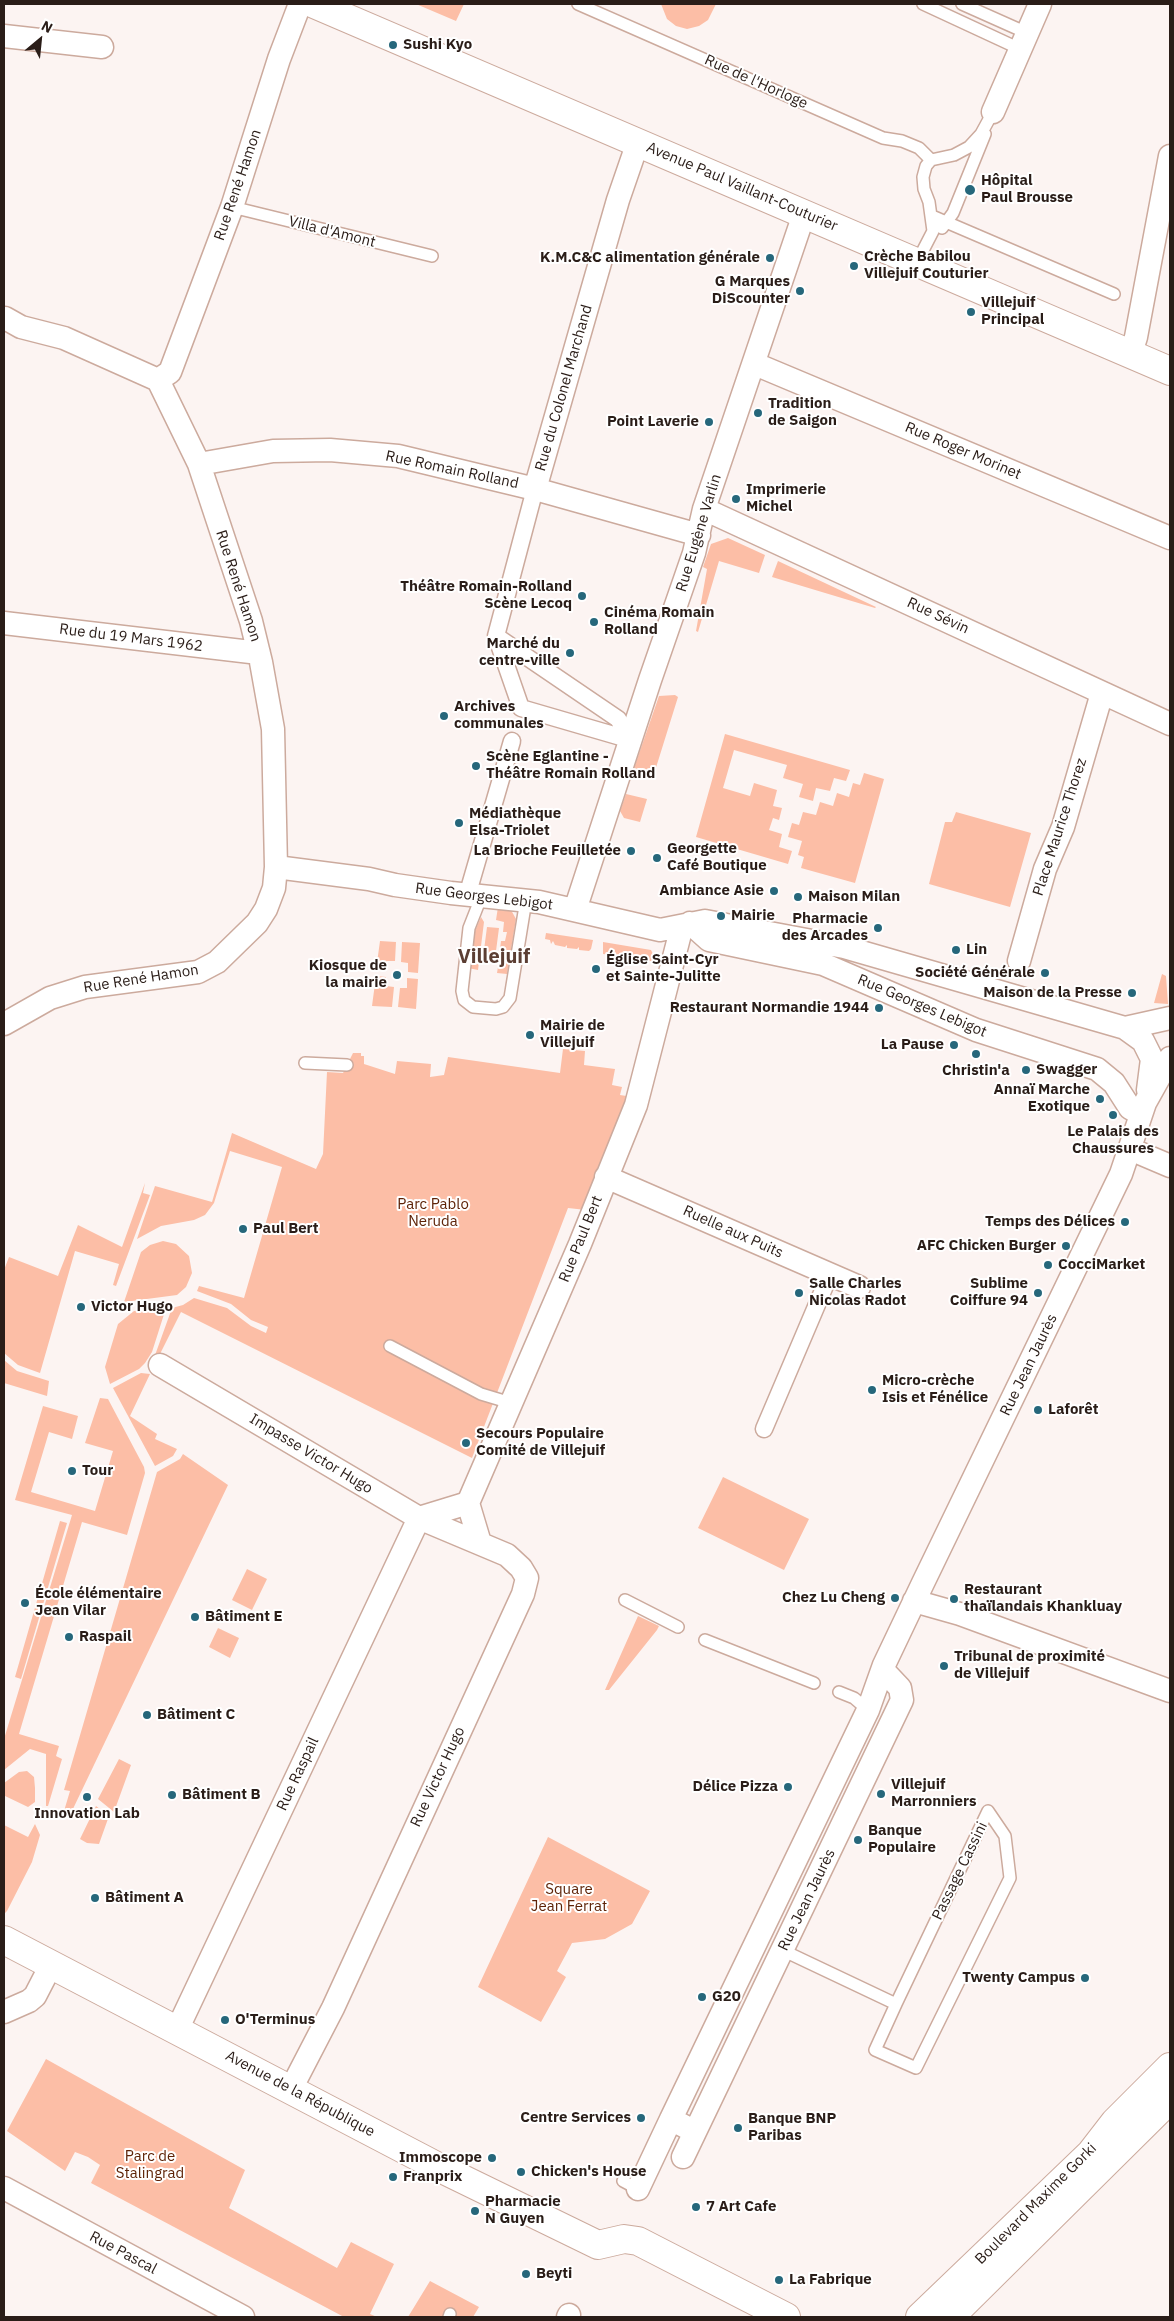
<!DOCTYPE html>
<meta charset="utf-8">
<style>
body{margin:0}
#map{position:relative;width:1174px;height:2321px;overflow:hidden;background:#fcf4f2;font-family:"IBM Plex Sans",sans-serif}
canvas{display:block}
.frame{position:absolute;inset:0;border:5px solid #2a1d18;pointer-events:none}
.north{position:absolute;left:15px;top:15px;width:50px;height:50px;-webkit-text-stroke:4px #fff;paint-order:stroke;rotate:28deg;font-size:14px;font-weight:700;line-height:20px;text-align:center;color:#2a1d18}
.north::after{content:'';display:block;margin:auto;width:18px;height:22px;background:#2a1d18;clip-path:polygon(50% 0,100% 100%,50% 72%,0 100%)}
</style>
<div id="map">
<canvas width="1174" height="2321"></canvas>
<div class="frame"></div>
<div class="north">N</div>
</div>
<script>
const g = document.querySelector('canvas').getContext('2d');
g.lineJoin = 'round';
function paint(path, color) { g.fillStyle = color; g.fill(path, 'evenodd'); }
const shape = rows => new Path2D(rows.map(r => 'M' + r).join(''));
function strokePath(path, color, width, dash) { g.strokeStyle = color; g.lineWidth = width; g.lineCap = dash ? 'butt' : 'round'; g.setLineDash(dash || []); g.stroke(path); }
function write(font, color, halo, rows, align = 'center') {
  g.font = font + ' "IBM Plex Sans",sans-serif'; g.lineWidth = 4; g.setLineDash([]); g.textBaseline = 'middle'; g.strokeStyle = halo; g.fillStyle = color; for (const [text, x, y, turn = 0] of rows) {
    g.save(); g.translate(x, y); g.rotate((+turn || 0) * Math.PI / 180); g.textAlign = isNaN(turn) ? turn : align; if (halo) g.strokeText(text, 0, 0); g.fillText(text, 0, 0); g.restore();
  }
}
paint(shape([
 [416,4,464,4,456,21],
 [661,4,716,4,708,20,699,26,687,29,676,26,667,19],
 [728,538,765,555,759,573,719,561,698,632,696,631,707,569,703,567,711,544],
 [778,561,876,607,875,608,772,577],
 [675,695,678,697,654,774,634,768,659,696],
 [725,734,850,770,846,781,834,778,830,791,816,788,813,801,799,797,803,784,783,778,787,765,734,750,723,788,750,796,754,783,777,790,773,806,782,808,779,820,773,818,769,830,782,834,779,847,792,851,788,864,696,837],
 [864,773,884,779,855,883,801,868,804,857,798,855,802,841,788,837,792,823,799,825,803,812,816,815,820,802,833,806,837,793,849,797,853,783,860,785],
 [626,794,647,799,640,822,624,818,620,811],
 [956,812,1031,833,1010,907,929,884,945,822,952,822],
 [498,907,511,910,516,919,507,974,497,973,498,967,502,968,503,958,499,957,501,941,505,941,507,932,503,932,504,922,496,920],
 [481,917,484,922,478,970,468,968,474,933],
 [487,927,499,928,496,951,493,951,492,956,488,955,488,951,484,950],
 [546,933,593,940,591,949,589,951,579,950,579,947,577,949,567,948,567,945,565,947,555,945,553,941,551,944,550,940,545,939],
 [380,941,396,942,395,961,387,961,387,970,376,970],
 [402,942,420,943,418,973,408,972,408,963,401,962],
 [603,942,651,950,657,962,637,959,636,957,635,959,626,957,626,955,624,957,616,956,615,953,614,955,603,954],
 [1162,974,1166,976,1168,1004,1154,1003],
 [376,976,386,977,386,986,394,987,392,1007,372,1006],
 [407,978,418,979,416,1009,398,1007,400,988,407,988],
 [563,1049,585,1051,584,1065,615,1069,612,1085,622,1087,620,1095,633,1097,586,1210,568,1208,472,1458,181,1312,155,1364,154,1358,172,1308,183,1305,194,1298,227,1308,251,1326,266,1333,268,1327,251,1320,231,1304,197,1291,199,1286,244,1298,282,1167,230,1151,214,1203,205,1215,194,1220,161,1226,137,1239,155,1186,212,1202,232,1133,316,1169,323,1154,327,1072,343,1073,353,1053,361,1053,361,1056,364,1056,364,1064,395,1074,397,1061,431,1064,430,1077,444,1075,448,1057,560,1073],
 [145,1183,143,1193,150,1195,116,1286,113,1285,119,1264,75,1251,40,1373,18,1365,4,1353,4,1270,9,1257,58,1276,78,1225,122,1247],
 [163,1241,176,1244,189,1256,192,1273,186,1287,177,1295,124,1302,141,1252,150,1245],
 [166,1308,152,1352,145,1363,139,1369,110,1384,105,1367,118,1324,134,1311],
 [4,1360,17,1371,49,1381,47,1396,4,1383],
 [141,1373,150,1374,130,1416,157,1434,155,1439,177,1449,173,1456,155,1466,113,1388],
 [100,1398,108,1399,144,1467,145,1473,127,1535,82,1522,19,1734,59,1746,56,1756,62,1759,48,1806,46,1806,46,1754,30,1749,4,1770,4,1739,72,1515,15,1500,43,1406,78,1416,72,1439,49,1432,31,1492,95,1511,113,1451,85,1443],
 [183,1454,228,1485,71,1813,64,1811,70,1791,64,1790,157,1472,180,1459],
 [723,1477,809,1519,784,1570,698,1528],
 [60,1521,67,1523,21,1679,15,1677],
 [247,1569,267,1579,252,1610,232,1600],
 [638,1616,659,1626,657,1630,609,1690,605,1690],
 [218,1628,239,1638,230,1658,209,1647],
 [119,1759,131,1765,114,1812,98,1799],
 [27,1771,34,1777,35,1788,35,1802,28,1807,5,1796,4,1792,4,1783,19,1772],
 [96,1806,109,1816,99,1844,87,1843,80,1839],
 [35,1824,40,1835,32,1862,7,1911,4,1914,4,1825,28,1837],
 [548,1837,650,1891,632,1924,605,1939,572,1943,557,1971,566,1977,541,2022,478,1987],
 [46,2059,245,2170,229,2208,337,2268,351,2242,394,2264,370,2314,377,2317,344,2317,91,2183,100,2165,88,2157,75,2152,65,2171,7,2131],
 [430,2281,479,2307,473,2317,408,2317]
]), '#fcbea6');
const service = shape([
 [578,4,883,138,902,141,919,148,931,160],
 [923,4,1020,49],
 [962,4,1027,33],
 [232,207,432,256],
 [932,216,1114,294],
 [942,228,953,213,985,134],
 [917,262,933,231,929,202,924,189,923,177,926,166,931,160,954,155,969,147,981,134,993,112],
 [482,895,469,928,462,991,464,1000,473,1007,496,1009,503,1007,510,998,526,900],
 [305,1063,347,1065],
 [390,1346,481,1394,511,1403],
 [625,1600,678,1627],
 [705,1640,814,1683],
 [839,1692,854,1698,868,1710],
 [782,1950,896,2004,988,1811,1005,1836,1010,1878,916,2068,875,2050,896,2004],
 [623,2181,638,2189],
 [449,2317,450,2314]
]);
const pedestrian = shape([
 [496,636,521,708,631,740],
 [496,636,618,719,631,740],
 [496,636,535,489],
 [469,889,512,741],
 [764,1429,830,1274]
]);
const minor = shape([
 [4,36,102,47],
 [993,112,1040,4],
 [5,318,21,327,64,338,158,380],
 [1131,353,1136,337,1170,156],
 [755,364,1170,538],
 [158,380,170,372,232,207,279,59,300,4],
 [199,464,273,451,330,450,398,456,535,489,699,535],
 [535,489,618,200,638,142],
 [704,509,1170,724],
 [4,623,259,653],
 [276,867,369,879,395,885,451,893,539,902,660,930,705,921,844,947,1125,1028,1143,1041,1152,1059,1148,1090],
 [575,910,650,680,694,553,704,509,804,214],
 [690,923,709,940,823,964,976,1030,1097,1069,1114,1083,1130,1108,1141,1114],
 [1019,961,1045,869,1063,827,1102,693],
 [4,1024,50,998,85,987,198,972,217,962,257,923,266,909,274,888,276,867,273,729,261,662,251,621,199,464,158,380],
 [1125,1028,1170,1018],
 [1130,1149,1170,1166],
 [606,1177,859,1287],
 [160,1365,419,1518,507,1555,521,1568,527,1578,523,1594,333,2008,291,2089],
 [419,1518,468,1503],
 [480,1543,468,1503,580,1244,636,1105,682,926],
 [914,1601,960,1614,1170,1691],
 [4,2012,29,2001,35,1996,51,1965],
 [177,2030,419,1518],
 [695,2132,671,2119,868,1710,884,1665,923,1583,1121,1174,1145,1103,1170,1058],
 [683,2157,902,1700,900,1688,883,1670],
 [4,2188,243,2317],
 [638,2189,671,2119],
 [568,2317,569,2315]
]);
const secondary = shape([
 [314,4,1170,371],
 [4,1940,442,2169,598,2245,624,2239,638,2241,786,2317]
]);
const primary = shape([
 [920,2317,1091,2153,1115,2122,1170,2067],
 [950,2317,1170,2099]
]);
strokePath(service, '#ccaa9d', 14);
strokePath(pedestrian, '#ccaa9d', 19);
strokePath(minor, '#ccaa9d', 25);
strokePath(secondary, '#ccaa9d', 30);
strokePath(primary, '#ccaa9d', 30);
strokePath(service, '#fff', 11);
strokePath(pedestrian, '#fff', 16);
strokePath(minor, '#fff', 22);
strokePath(secondary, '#fff', 28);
strokePath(primary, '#fff', 28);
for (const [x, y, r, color] of [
 [393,45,5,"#26677b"],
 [970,190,6,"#26677b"],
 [770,258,5,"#26677b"],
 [854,266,5,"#26677b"],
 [800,291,5,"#26677b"],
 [971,312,5,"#26677b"],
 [758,413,5,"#26677b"],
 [709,422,5,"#26677b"],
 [736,499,5,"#26677b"],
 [582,596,5,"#26677b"],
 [594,622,5,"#26677b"],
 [570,653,5,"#26677b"],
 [444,716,5,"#26677b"],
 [476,766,5,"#26677b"],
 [459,823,5,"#26677b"],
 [631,851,5,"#26677b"],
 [657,858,5,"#26677b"],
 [774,891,5,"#26677b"],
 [798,897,5,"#26677b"],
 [721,916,5,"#26677b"],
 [878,928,5,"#26677b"],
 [956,950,5,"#26677b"],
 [596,969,5,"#26677b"],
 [1045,973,5,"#26677b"],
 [397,975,5,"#26677b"],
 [1132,993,5,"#26677b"],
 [879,1008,5,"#26677b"],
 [530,1035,5,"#26677b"],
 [954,1045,5,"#26677b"],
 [976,1054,5,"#26677b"],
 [1026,1070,5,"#26677b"],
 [1100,1099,5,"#26677b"],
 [1113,1115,5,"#26677b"],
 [1125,1222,5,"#26677b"],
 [243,1229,5,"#26677b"],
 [1066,1246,5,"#26677b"],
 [1048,1265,5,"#26677b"],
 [799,1293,5,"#26677b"],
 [1038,1293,5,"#26677b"],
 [81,1307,5,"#26677b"],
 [872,1390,5,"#26677b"],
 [1038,1410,5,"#26677b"],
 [466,1443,5,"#26677b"],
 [72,1471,5,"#26677b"],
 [895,1598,5,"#26677b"],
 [954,1599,5,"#26677b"],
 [25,1603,5,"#26677b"],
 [195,1617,5,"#26677b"],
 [69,1637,5,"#26677b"],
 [944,1666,5,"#26677b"],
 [147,1715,5,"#26677b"],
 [788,1787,5,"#26677b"],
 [881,1794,5,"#26677b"],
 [172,1795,5,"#26677b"],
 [87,1797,5,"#26677b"],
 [858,1840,5,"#26677b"],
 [95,1898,5,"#26677b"],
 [1085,1978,5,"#26677b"],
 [702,1997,5,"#26677b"],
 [225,2020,5,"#26677b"],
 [641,2118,5,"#26677b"],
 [738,2128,5,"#26677b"],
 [492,2158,5,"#26677b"],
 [521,2172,5,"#26677b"],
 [393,2177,5,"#26677b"],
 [696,2207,5,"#26677b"],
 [475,2211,5,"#26677b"],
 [526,2274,5,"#26677b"],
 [779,2280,5,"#26677b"]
]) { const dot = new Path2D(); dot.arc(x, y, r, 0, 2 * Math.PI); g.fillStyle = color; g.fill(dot); strokePath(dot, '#fff', 2); }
write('bold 15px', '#2a1d18', '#fff', [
 ["Sushi Kyo",403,45],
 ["Hôpital",981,181],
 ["Paul Brousse",981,198],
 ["Crèche Babilou",864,257],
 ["Villejuif Couturier",864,274],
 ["K.M.C&C alimentation générale",760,258,"right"],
 ["G Marques",790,282,"right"],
 ["DiScounter",790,299,"right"],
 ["Villejuif",981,303],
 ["Principal",981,320],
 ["Tradition",768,404],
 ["de Saigon",768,421],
 ["Point Laverie",699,422,"right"],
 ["Imprimerie",746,490],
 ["Michel",746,507],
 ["Théâtre Romain-Rolland",572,587,"right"],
 ["Scène Lecoq",572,604,"right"],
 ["Cinéma Romain",604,613],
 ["Rolland",604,630],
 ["Marché du",560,644,"right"],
 ["centre-ville",560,661,"right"],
 ["Archives",454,707],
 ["communales",454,724],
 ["Scène Eglantine -",486,757],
 ["Théâtre Romain Rolland",486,774],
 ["Médiathèque",469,814],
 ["Elsa-Triolet",469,831],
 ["Georgette",667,849],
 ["Café Boutique",667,866],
 ["La Brioche Feuilletée",621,851,"right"],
 ["Ambiance Asie",764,891,"right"],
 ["Maison Milan",808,897],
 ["Mairie",731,916],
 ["Pharmacie",868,919,"right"],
 ["des Arcades",868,936,"right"],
 ["Lin",966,950],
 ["Église Saint-Cyr",606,960],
 ["et Sainte-Julitte",606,977],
 ["Kiosque de",387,966,"right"],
 ["la mairie",387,983,"right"],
 ["Société Générale",1035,973,"right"],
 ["Maison de la Presse",1122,993,"right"],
 ["Restaurant Normandie 1944",869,1008,"right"],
 ["Mairie de",540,1026],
 ["Villejuif",540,1043],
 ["La Pause",944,1045,"right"],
 ["Swagger",1036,1070],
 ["Christin'a",976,1071,"center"],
 ["Annaï Marche",1090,1090,"right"],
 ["Exotique",1090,1107,"right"],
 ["Le Palais des",1113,1132,"center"],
 ["Chaussures",1113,1149,"center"],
 ["Temps des Délices",1115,1222,"right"],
 ["Paul Bert",253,1229],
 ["AFC Chicken Burger",1056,1246,"right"],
 ["CocciMarket",1058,1265],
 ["Salle Charles",809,1284],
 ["Nicolas Radot",809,1301],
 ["Sublime",1028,1284,"right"],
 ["Coiffure 94",1028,1301,"right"],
 ["Victor Hugo",91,1307],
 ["Micro-crèche",882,1381],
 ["Isis et Fénélice",882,1398],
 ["Laforêt",1048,1410],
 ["Secours Populaire",476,1434],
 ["Comité de Villejuif",476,1451],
 ["Tour",82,1471],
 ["Restaurant",964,1590],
 ["thaïlandais Khankluay",964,1607],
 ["École élémentaire",35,1594],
 ["Jean Vilar",35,1611],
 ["Chez Lu Cheng",885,1598,"right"],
 ["Bâtiment E",205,1617],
 ["Raspail",79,1637],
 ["Tribunal de proximité",954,1657],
 ["de Villejuif",954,1674],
 ["Bâtiment C",157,1715],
 ["Villejuif",891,1785],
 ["Marronniers",891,1802],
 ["Délice Pizza",778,1787,"right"],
 ["Bâtiment B",182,1795],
 ["Innovation Lab",87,1814,"center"],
 ["Banque",868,1831],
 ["Populaire",868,1848],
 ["Bâtiment A",105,1898],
 ["Twenty Campus",1075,1978,"right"],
 ["G20",712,1997],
 ["O'Terminus",235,2020],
 ["Centre Services",631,2118,"right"],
 ["Banque BNP",748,2119],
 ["Paribas",748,2136],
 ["Immoscope",482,2158,"right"],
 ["Chicken's House",531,2172],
 ["Franprix",403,2177],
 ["Pharmacie",485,2202],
 ["N Guyen",485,2219],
 ["7 Art Cafe",706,2207],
 ["Beyti",536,2274],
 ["La Fabrique",789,2280]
], 'left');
write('15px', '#2a1d18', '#fff', [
 ["Rue de l'Horloge",756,82,24],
 ["Rue René Hamon",238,185,-71],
 ["Avenue Paul Vaillant-Couturier",742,187,23],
 ["Villa d'Amont",332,232,14],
 ["Rue du Colonel Marchand",564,388,-74],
 ["Rue Roger Morinet",963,451,23],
 ["Rue Romain Rolland",452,470,12],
 ["Rue Eugène Varlin",699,533,-73],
 ["Rue René Hamon",238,586,72],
 ["Rue Sévin",938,616,25],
 ["Rue du 19 Mars 1962",131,638,7],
 ["Place Maurice Thorez",1060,827,-72],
 ["Rue Georges Lebigot",484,897,7],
 ["Rue René Hamon",141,979,-9],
 ["Rue Georges Lebigot",922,1006,23],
 ["Ruelle aux Puits",733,1232,24],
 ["Rue Paul Bert",581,1239,-68],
 ["Rue Jean Jaurès",1029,1365,-64],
 ["Impasse Victor Hugo",311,1454,31],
 ["Rue Raspail",298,1774,-65],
 ["Rue Victor Hugo",438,1777,-65],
 ["Passage Cassini",960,1871,-64],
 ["Rue Jean Jaurès",807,1900,-64],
 ["Avenue de la République",300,2094,28],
 ["Boulevard Maxime Gorki",1036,2204,-45],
 ["Rue Pascal",123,2253,28]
]);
write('15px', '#5e2307', '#fff', [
 ["Parc Pablo",433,1205],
 ["Neruda",433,1222],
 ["Square",569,1890],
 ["Jean Ferrat",569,1907],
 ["Parc de",150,2157],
 ["Stalingrad",150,2174]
]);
write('bold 20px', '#5b3e33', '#fff', [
 ["Villejuif",494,957]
]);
</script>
